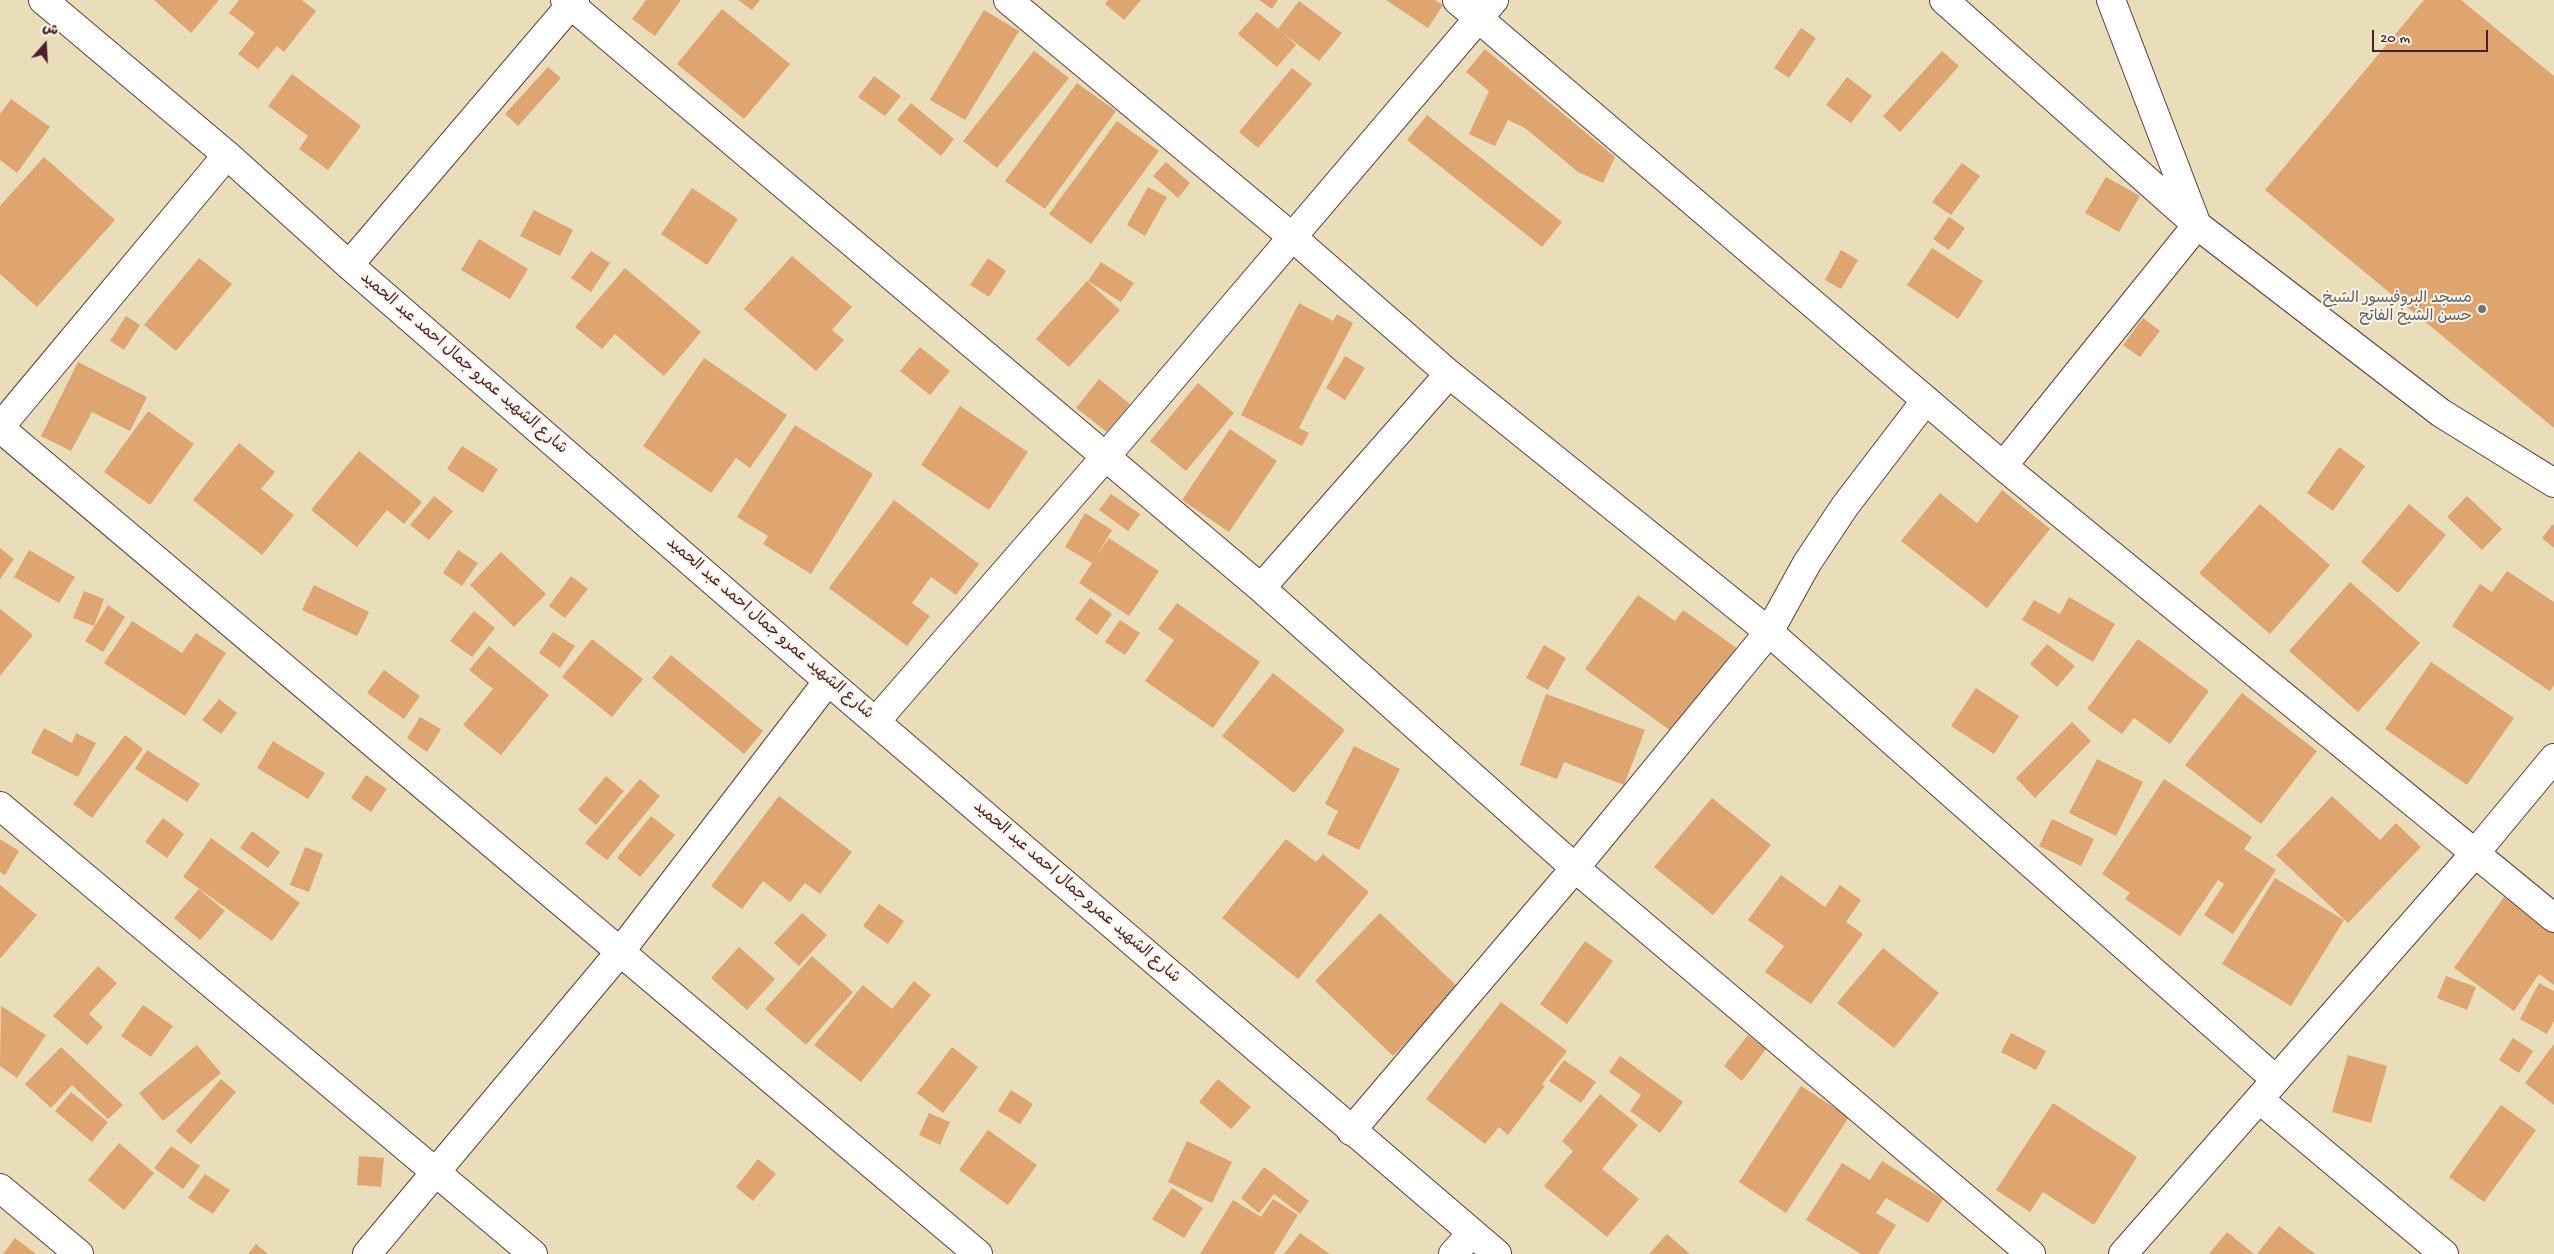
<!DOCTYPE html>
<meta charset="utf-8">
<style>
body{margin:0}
#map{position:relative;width:2554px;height:1254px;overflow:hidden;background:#eaddb9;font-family:"Gochi Hand","Playpen Sans Arabic",sans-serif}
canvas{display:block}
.north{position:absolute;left:20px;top:20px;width:50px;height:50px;-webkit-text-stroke:4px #fcf5e5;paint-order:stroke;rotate:19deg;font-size:14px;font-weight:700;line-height:20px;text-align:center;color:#4a1f2b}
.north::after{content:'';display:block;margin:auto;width:18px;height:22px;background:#4a1f2b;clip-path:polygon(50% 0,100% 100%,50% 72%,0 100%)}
.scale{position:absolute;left:2372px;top:30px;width:116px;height:22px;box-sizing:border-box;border:2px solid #4a1f2b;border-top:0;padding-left:6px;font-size:15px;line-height:18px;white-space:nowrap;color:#4a1f2b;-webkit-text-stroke:4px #fcf5e5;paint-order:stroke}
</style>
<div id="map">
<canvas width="2554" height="1254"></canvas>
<div class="north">ش</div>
<div class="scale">20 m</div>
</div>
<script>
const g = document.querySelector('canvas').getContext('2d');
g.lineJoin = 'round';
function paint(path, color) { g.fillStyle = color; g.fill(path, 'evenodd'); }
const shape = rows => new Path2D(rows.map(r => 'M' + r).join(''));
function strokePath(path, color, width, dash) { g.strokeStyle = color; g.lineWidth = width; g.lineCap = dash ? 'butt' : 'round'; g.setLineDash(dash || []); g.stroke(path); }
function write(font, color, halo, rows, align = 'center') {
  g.font = font + ' "Gochi Hand","Playpen Sans Arabic",sans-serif'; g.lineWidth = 4; g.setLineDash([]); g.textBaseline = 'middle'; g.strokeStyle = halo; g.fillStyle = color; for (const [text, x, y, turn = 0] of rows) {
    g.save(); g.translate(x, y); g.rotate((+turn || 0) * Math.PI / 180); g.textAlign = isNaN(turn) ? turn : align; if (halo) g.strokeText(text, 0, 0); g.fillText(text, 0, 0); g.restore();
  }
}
paint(shape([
 [154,0,219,0,191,33],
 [239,0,302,0,316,11,284,52,277,46,258,69,238,54,255,33,229,13],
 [646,0,681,0,655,36,632,19],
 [738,0,760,0,752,10],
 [1108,0,1141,0,1124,20,1105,4],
 [1259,0,1278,0,1272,9],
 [1386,0,1435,0,1443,5,1428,28],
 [2424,0,2461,0,2554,76,2554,428,2265,190],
 [1299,1,1342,33,1319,61,1283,33,1296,45,1277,67,1238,34,1257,12,1278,29],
 [722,9,790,64,744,119,677,64],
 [984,10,1019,31,965,120,930,100],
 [1801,28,1816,38,1789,78,1774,68],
 [1485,49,1615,157,1603,183,1578,172,1525,128,1508,120,1495,146,1469,134,1489,91,1466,72],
 [1034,51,1069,78,997,168,963,141],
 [1942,51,1959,66,1900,132,1883,116],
 [548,67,561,78,518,126,505,114],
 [1292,68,1312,84,1258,148,1239,132],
 [292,74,361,126,328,170,299,149,308,136,268,106],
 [874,76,901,96,885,116,858,97],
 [1847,77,1872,96,1851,123,1826,105],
 [1077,83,1116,111,1045,209,1005,181],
 [11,99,50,127,17,173,0,160,0,114],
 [911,103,954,139,941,156,897,120],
 [1427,115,1562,222,1542,247,1407,140],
 [1117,121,1159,151,1091,244,1049,214],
 [44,157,115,220,37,307,0,274,0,206],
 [1166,162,1190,183,1178,198,1153,176],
 [1962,163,1980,176,1951,215,1932,202],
 [2106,177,2140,196,2119,232,2085,213],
 [1148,187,1167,197,1145,236,1127,225],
 [692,188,738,219,707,265,661,234],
 [534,210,573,230,560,256,520,236],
 [1949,217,1965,228,1949,250,1933,239],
 [479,239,528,269,510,299,461,270],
 [1932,248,1983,281,1958,319,1907,285],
 [1841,250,1858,260,1841,289,1825,280],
 [591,251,610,263,591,292,571,278],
 [792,256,852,307,832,330,844,340,816,371,744,309],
 [199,258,232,284,176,351,144,325],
 [988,258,1006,271,989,297,970,285],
 [1101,262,1134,283,1121,302,1088,281],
 [625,268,701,332,664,376,615,334,602,349,575,327],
 [1087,281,1120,310,1069,367,1036,339],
 [1299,303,1333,321,1337,314,1353,323,1299,428,1309,433,1302,446,1241,415],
 [126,316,140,325,124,350,110,341],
 [2143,318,2160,331,2140,357,2123,345],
 [920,347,950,371,930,395,900,371],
 [1345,356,1365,368,1345,400,1326,388],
 [704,358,787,415,750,468,736,458,711,493,643,446],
 [78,362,147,397,130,431,92,412,71,451,41,436],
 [1099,379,1130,404,1107,432,1076,408],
 [1198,383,1234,413,1186,471,1150,441],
 [960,406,1028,452,989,510,921,465],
 [148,411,194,444,150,505,104,472],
 [795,425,873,474,811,574,763,544,768,536,737,517],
 [1230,429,1277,461,1229,532,1182,500],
 [239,443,275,472,261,489,294,515,262,555,193,500],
 [462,446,498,469,483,493,447,469],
 [2339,447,2365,466,2333,511,2307,493],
 [359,451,422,502,404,524,387,510,357,547,311,510],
 [2002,490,2050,529,1987,608,1901,541,1940,493,1977,523],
 [1111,494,1140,514,1128,531,1099,510],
 [434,496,453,511,429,540,410,525],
 [2467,496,2502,529,2482,550,2447,517],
 [894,500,979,564,956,595,931,577,912,603,930,616,907,646,829,588],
 [2260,504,2330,565,2270,634,2199,573],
 [2409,504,2446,535,2398,593,2361,562],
 [1085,513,1112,530,1096,557,1109,538,1159,571,1129,616,1079,583,1092,563,1065,547],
 [2553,524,2554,526,2554,548,2542,538],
 [0,548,14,559,0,579],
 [29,550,75,577,59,603,14,577],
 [458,550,478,563,462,586,443,573],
 [501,552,546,594,514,627,470,585],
 [2507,571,2554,602,2554,685,2550,691,2452,626,2480,584,2492,592],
 [571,576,588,589,565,618,549,606],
 [2350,582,2420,643,2358,712,2289,651],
 [314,585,369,612,357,636,302,610],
 [84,591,104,599,94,626,73,618],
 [1638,595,1675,621,1683,610,1738,649,1675,734,1585,669],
 [2069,597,2115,624,2093,662,2022,620,2034,600,2060,614],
 [1090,598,1112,614,1097,635,1075,619],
 [1177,603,1260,662,1213,728,1145,681,1174,640,1158,629],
 [108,605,125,617,103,652,85,641],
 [0,609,33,635,0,676],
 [474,611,495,628,472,657,450,641],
 [1120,620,1140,633,1125,655,1105,642],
 [132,621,182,653,196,633,226,653,185,716,104,663],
 [553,632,575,646,560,668,539,653],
 [592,639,643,679,612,717,562,677],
 [2138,639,2209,691,2170,744,2134,718,2122,734,2087,709],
 [2047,644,2075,666,2057,687,2030,664],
 [1544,645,1566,658,1548,690,1526,678],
 [489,646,549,695,501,755,463,725,493,689,469,670],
 [671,655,763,731,744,754,652,678],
 [2431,662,2514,718,2467,785,2385,729],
 [384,670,420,696,404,719,367,693],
 [1273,673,1345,730,1294,793,1222,736],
 [1976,688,2019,716,1994,754,1951,726],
 [2242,693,2317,751,2261,824,2185,765],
 [1546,694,1645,730,1624,785,1564,762,1557,779,1520,765],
 [219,699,237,713,221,734,202,720],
 [420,717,441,729,427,752,407,738],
 [2072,722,2091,741,2035,798,2016,778],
 [44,728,72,743,76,733,96,743,78,777,31,753],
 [125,735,143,749,92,818,73,804],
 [273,741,325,773,308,799,257,768],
 [1354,746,1400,769,1359,850,1327,834,1338,811,1325,804],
 [147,750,200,784,187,802,135,769],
 [2097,759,2143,782,2116,836,2069,813],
 [366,775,387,789,371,812,351,798],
 [606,776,624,791,596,825,578,810],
 [640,779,660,796,607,860,585,843],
 [2164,779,2252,837,2244,849,2276,870,2233,934,2204,915,2224,884,2218,880,2180,936,2125,899,2130,893,2102,874],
 [779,796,852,852,820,894,805,883,790,902,763,881,742,909,711,886],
 [2332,796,2380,840,2396,823,2421,847,2348,923,2276,855],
 [1712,798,1771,845,1713,915,1654,867],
 [651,816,675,835,640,877,617,858],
 [163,818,184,834,167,858,145,842],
 [2052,819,2094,839,2081,866,2039,846],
 [252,831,280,852,268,868,240,848],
 [211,838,300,903,272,941,183,877],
 [0,839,19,851,5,875,0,872],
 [1286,839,1316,862,1323,854,1369,892,1298,979,1222,918],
 [305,847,323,854,309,892,290,885],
 [1781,875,1825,907,1840,885,1861,900,1846,922,1863,934,1811,1004,1765,972,1784,946,1748,920],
 [2275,878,2344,920,2291,1006,2222,964],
 [0,885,37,915,0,959],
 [199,889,225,911,200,940,174,918],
 [2504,897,2554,932,2554,985,2539,974,2514,1011,2454,968],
 [879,904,904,921,888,944,863,926],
 [802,913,827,935,799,966,774,943],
 [1380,913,1459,988,1393,1056,1315,981],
 [1585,941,1613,961,1567,1024,1540,1004],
 [739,947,775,979,747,1010,711,978],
 [1883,948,1939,993,1894,1048,1837,1003],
 [812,956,853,992,806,1045,765,1009],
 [98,966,117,983,89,1014,103,1027,87,1045,53,1016],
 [2446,976,2476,987,2467,1010,2437,998],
 [914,981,931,995,861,1082,814,1045,863,985,892,1009],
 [2539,983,2554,991,2554,1021,2547,1034,2520,1019],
 [1501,1002,1567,1051,1542,1084,1545,1086,1508,1135,1499,1127,1485,1144,1426,1099],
 [143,1005,173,1026,151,1057,121,1036],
 [1,1006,46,1035,17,1078,0,1066],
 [2011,1033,2046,1051,2036,1070,2001,1052],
 [1748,1035,1766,1049,1742,1081,1724,1066],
 [2513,1038,2533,1051,2519,1073,2499,1060],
 [2554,1044,2554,1105,2525,1083],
 [197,1045,221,1073,163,1121,139,1093],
 [61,1047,123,1105,108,1119,72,1085,51,1108,25,1084],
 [952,1047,978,1067,943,1113,917,1093],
 [2348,1055,2387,1066,2371,1123,2332,1112],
 [1620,1056,1683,1102,1660,1133,1630,1111,1641,1095,1609,1072],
 [1564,1060,1596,1082,1581,1103,1549,1081],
 [221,1079,236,1092,191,1144,176,1131],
 [1218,1079,1251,1107,1231,1129,1199,1102],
 [1801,1086,1849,1117,1786,1213,1739,1182],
 [1011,1090,1033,1104,1020,1124,998,1111],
 [71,1092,108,1122,92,1142,55,1111],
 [1600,1094,1638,1125,1602,1169,1639,1199,1607,1237,1544,1186,1573,1151,1562,1141],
 [2053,1103,2137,1157,2094,1225,2043,1192,2030,1212,1996,1190],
 [2501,1105,2536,1130,2484,1202,2449,1177],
 [929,1113,950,1122,940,1145,919,1135],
 [988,1130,1037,1165,1008,1205,959,1170],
 [1187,1141,1232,1162,1212,1203,1168,1182],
 [119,1143,154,1173,124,1210,88,1180],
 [171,1146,200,1166,183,1189,154,1168],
 [359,1156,384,1158,381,1187,357,1185],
 [758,1159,776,1174,753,1201,736,1187],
 [1882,1161,1943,1199,1928,1223,1886,1198,1876,1213,1896,1225,1878,1254,1861,1254,1806,1220,1842,1163,1870,1180],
 [1264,1167,1309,1201,1300,1214,1274,1194,1259,1213,1241,1198],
 [205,1174,230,1190,213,1214,188,1198],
 [1172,1188,1203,1208,1184,1238,1152,1219],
 [1273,1199,1298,1215,1274,1254,1200,1254,1233,1200,1261,1217],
 [2279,1226,2315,1254,2257,1254],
 [2227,1232,2254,1254,2209,1254],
 [1300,1233,1330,1254,1284,1254],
 [1667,1234,1690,1254,1649,1254],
 [15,1238,36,1254,3,1254],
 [256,1244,268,1254,248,1254]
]), '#dfa570');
const minor = shape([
 [565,0,1261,588,1575,868,2031,1254],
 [1008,0,1291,236,1449,374,1769,632,2275,1079],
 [1457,0,2003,466,2554,918],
 [1944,0,2197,225,2441,413,2554,483],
 [349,265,575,0],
 [0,427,227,155],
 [0,428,978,1254],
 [2003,466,2197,225,2111,0],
 [1261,588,1449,374],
 [876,721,1106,456,1494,0],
 [0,806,533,1254],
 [2259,1099,2444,1254],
 [1351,1131,1575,868,1769,632,1807,563,1845,506,1926,400],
 [0,1188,79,1254],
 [367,1254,620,952,828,681],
 [1453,1254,1472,1233],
 [2123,1254,2476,852,2554,758]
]);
const tertiary = shape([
 [43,0,227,155,349,265,828,681,1497,1254]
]);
strokePath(minor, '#623c40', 30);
strokePath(tertiary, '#623c40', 30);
strokePath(minor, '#fff', 28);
strokePath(tertiary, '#fff', 28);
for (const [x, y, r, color] of [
 [2482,309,5,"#6b7280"]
]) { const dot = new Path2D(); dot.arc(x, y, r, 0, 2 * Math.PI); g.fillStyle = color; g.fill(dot); strokePath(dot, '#fcf5e5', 2); }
write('16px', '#5b616d', '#fcf5e5', [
 ["مسجد البروفيسور الشيخ",2472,300],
 ["حسن الشيخ الفاتح",2472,318]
], 'right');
write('16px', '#4a1f2b', '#fcf5e5', [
 ["شارع الشهيد عمرو جمال احمد عبد الحميد",463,364,41],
 ["شارع الشهيد عمرو جمال احمد عبد الحميد",769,629,41],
 ["شارع الشهيد عمرو جمال احمد عبد الحميد",1076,893,41]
]);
</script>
